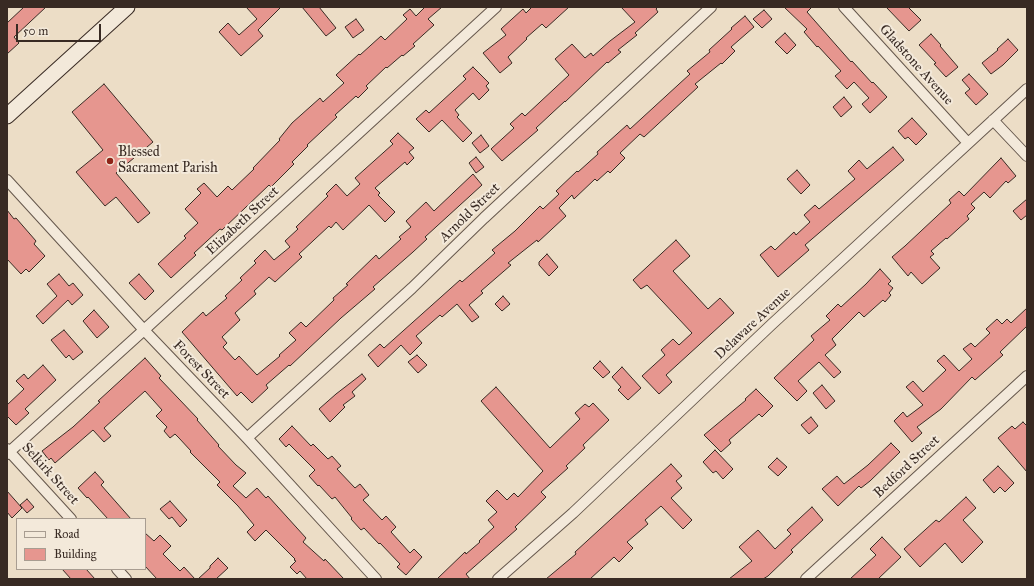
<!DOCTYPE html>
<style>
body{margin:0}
#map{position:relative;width:1034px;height:586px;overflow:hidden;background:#ecddc6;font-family:"IM FELL Great Primer",serif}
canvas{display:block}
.frame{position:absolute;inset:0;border:8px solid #382a23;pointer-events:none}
.legend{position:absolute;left:16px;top:518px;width:130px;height:52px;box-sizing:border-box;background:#f3e9da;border:1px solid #a89d91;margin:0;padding:5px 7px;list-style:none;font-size:12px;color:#382a23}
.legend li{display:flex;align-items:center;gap:8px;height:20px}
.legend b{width:20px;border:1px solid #a89d91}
.scale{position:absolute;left:16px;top:24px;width:85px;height:18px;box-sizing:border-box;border:2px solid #382a23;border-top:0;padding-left:5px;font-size:12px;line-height:14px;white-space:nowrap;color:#382a23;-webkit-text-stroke:3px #f3e9da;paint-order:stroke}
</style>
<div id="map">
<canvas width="1034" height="586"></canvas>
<div class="frame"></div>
<ul class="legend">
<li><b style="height:5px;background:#f3e9da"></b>Road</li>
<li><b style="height:11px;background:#e6968f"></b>Building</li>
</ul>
<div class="scale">50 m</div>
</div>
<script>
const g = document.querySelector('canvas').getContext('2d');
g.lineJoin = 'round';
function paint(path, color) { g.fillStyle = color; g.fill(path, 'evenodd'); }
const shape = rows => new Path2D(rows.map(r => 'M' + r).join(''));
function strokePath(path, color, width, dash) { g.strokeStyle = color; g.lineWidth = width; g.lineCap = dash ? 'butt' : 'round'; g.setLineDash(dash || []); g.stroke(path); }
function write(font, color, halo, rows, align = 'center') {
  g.font = font + ' "IM FELL Great Primer",serif'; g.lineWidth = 4; g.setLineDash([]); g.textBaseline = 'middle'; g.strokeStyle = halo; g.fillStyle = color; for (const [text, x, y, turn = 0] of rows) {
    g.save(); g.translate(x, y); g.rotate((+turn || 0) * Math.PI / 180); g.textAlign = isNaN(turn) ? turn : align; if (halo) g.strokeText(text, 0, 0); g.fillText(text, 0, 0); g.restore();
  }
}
const building = shape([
 [24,7,46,7,14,37,19,43,7,54,7,23,24,7],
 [246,7,281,7,258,30,263,36,241,56,219,32,228,23,239,35,257,19,246,7],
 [302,7,319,7,336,28,326,36,302,7],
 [425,7,442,7,428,19,434,25,413,44,415,46,403,56,402,55,387,68,386,67,366,86,368,88,358,98,356,96,335,115,337,117,307,145,308,146,292,162,294,164,271,187,269,185,222,230,220,229,194,253,196,255,171,278,158,264,186,238,184,236,198,223,185,209,201,193,197,189,204,183,217,197,228,186,232,190,254,169,253,168,280,140,279,139,292,123,320,98,323,102,344,83,336,75,359,54,360,55,381,36,385,40,407,19,403,15,410,9,416,16,425,7],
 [532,7,569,7,546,28,542,24,526,38,527,39,508,57,512,63,500,73,483,53,506,35,501,29,523,9,526,13,532,7],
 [621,7,658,7,656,9,658,12,635,33,637,35,618,50,621,52,608,63,607,62,565,102,565,101,536,128,538,130,502,161,491,149,514,128,510,124,522,113,525,116,569,75,555,59,572,44,585,58,591,53,593,56,610,41,635,22,621,7],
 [784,7,812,7,807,12,851,62,852,61,872,83,873,82,887,97,870,113,862,104,869,98,854,82,847,89,835,76,841,71,818,46,817,47,804,32,807,29,784,7],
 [886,7,908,7,921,20,909,31,886,7],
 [764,10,772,19,762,28,753,19,764,10],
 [745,16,754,27,731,47,735,51,722,64,721,63,695,84,698,87,644,137,640,134,620,153,625,158,610,173,608,171,597,181,595,179,574,199,572,195,559,208,566,216,538,242,537,240,508,263,511,265,481,291,483,293,469,305,479,317,472,322,457,304,442,317,440,315,416,336,422,343,410,355,401,345,378,367,368,355,380,344,384,348,460,280,462,282,495,253,492,250,515,231,540,206,543,209,559,194,556,191,577,171,578,172,598,154,597,152,627,125,630,129,690,74,687,71,710,52,709,50,732,29,731,28,745,16],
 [356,19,364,30,353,38,345,27,356,19],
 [785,33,796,45,787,54,775,42,785,33],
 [931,34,941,45,940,46,958,67,946,77,934,64,936,63,919,45,931,34],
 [1008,39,1018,50,1003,65,991,74,982,63,998,50,997,49,1008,39],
 [473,67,489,83,486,86,489,90,479,100,473,93,455,110,459,115,457,117,472,133,463,142,442,120,429,132,416,119,426,110,429,113,466,79,463,76,473,67],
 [969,74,988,94,976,105,965,93,970,89,962,80,969,74],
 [104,84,153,142,116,173,150,213,138,223,116,197,105,206,76,172,103,150,72,112,104,84],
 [844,97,852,107,841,117,833,107,844,97],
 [912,118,927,134,916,145,908,137,905,139,898,131,912,118],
 [398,133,414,148,409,152,414,158,407,165,405,162,375,188,380,193,378,195,395,212,385,222,369,205,343,230,336,222,331,228,329,226,299,254,302,257,275,282,269,277,254,291,256,294,235,313,240,320,222,337,227,343,223,347,235,360,239,356,257,375,280,356,279,355,296,340,289,333,301,322,306,327,334,300,333,298,348,285,346,284,376,255,379,259,401,239,399,237,411,227,406,221,426,202,434,211,473,174,482,185,425,237,427,239,413,252,373,287,375,289,341,318,290,366,289,365,266,385,268,388,252,403,241,392,237,396,182,332,203,312,206,316,227,298,225,296,242,280,240,278,256,263,254,261,265,250,274,260,290,247,285,241,298,229,296,227,328,196,326,194,336,184,347,196,360,184,355,178,393,144,390,141,398,133],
 [481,135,489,146,480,153,472,143,481,135],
 [893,147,904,160,805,245,809,250,778,277,760,255,771,246,775,250,794,232,796,235,810,222,804,215,815,205,819,209,855,179,848,171,859,160,867,169,893,147],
 [476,157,484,167,476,173,469,163,476,157],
 [1001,158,1016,176,1008,183,1006,181,990,198,984,192,971,204,975,208,967,216,969,219,947,239,946,238,931,251,934,254,930,257,940,268,922,284,911,272,908,276,892,257,905,246,951,203,949,200,959,191,964,196,1001,158],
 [797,170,810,185,801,194,787,179,797,170],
 [1027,199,1027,215,1021,220,1013,211,1027,199],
 [7,210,14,219,16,218,36,241,34,244,45,256,29,272,26,269,21,274,7,259,7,210],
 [676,240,690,256,673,271,708,309,720,298,734,313,666,375,672,382,659,394,642,376,665,355,661,350,673,339,679,345,692,333,647,285,641,289,633,280,676,240],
 [547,254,558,267,549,276,539,265,539,262,547,254],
 [880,269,891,281,888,284,893,288,889,293,891,295,885,302,883,300,864,317,859,312,832,339,836,345,825,355,841,372,834,378,819,362,798,381,807,391,797,401,774,378,814,340,811,336,830,320,826,316,838,304,841,307,866,284,880,269],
 [59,274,69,286,73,283,83,295,72,305,68,300,43,324,36,316,57,296,47,284,59,274],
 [139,274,154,291,145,300,129,283,139,274],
 [503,296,510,304,502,311,495,304,503,296],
 [1027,308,1027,326,1000,352,1003,355,975,380,972,377,941,409,917,427,922,433,912,442,894,421,903,412,907,417,923,405,906,387,913,381,923,392,946,370,937,361,944,355,959,371,972,359,963,349,971,343,975,347,990,333,986,329,997,319,1002,324,1007,319,1011,323,1027,308],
 [94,310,109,327,97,338,83,321,94,310],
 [64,330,83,352,73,360,69,355,66,358,51,340,64,330],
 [417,355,427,365,418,373,408,362,417,355],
 [145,358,161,376,159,378,198,419,197,420,219,445,218,446,236,465,246,473,233,486,246,498,257,488,266,498,268,496,306,538,303,542,324,561,325,559,344,579,307,579,300,571,297,574,290,567,296,561,294,560,295,559,266,530,255,541,247,532,254,525,238,506,217,485,220,482,190,452,191,451,179,438,175,434,170,438,164,431,167,427,156,416,162,410,145,391,104,428,111,436,104,442,93,430,55,463,51,458,49,460,42,451,73,427,100,402,98,401,145,358],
 [600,361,610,372,603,378,593,368,600,361],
 [43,365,56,380,25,409,29,413,16,425,7,416,7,405,24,389,16,381,24,374,28,379,43,365],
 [622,367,641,388,628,400,618,390,621,387,612,377,622,367],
 [362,374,366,379,352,392,355,396,343,405,345,407,330,422,319,409,336,394,362,374],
 [822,385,835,401,826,409,813,393,822,385],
 [496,387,550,448,580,419,575,413,585,404,589,407,593,403,609,420,583,445,585,448,566,466,568,468,541,492,546,497,515,527,517,529,466,574,470,579,437,579,465,552,466,554,480,542,479,541,494,527,488,520,497,512,486,501,497,490,507,500,514,493,518,497,543,471,481,401,496,387],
 [756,389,773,406,762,417,759,414,729,440,731,443,721,452,704,435,746,400,745,399,756,389],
 [811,417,818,426,809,434,801,425,811,417],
 [1023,422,1027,426,1027,472,998,438,1012,426,1015,429,1023,422],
 [292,426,311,446,313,444,328,459,332,456,341,466,337,469,355,488,360,484,369,495,363,500,382,520,386,516,396,527,391,532,410,553,414,549,422,557,406,575,397,567,400,564,380,543,379,544,364,528,361,530,351,519,352,518,335,497,332,499,319,485,318,486,309,476,315,470,289,444,286,447,279,439,292,426],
 [891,443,900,452,870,481,861,488,859,486,838,506,822,489,837,476,844,484,868,465,891,443],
 [715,450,733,469,723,479,716,471,713,473,703,462,715,450],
 [777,458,787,467,778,476,768,467,777,458],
 [671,464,682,476,676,481,682,488,671,498,692,520,683,529,661,506,645,520,648,524,627,542,633,548,619,562,614,557,590,579,546,579,576,554,575,552,671,464],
 [998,466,1014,483,1005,492,1000,487,994,493,983,480,998,466],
 [95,472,104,482,101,485,131,519,108,519,88,497,87,498,78,488,95,472],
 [7,491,22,508,12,518,7,512,7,491],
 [966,497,976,508,963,520,983,542,962,563,945,543,920,567,904,549,936,520,939,522,966,497],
 [27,499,34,507,27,513,20,505,27,499],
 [170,501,187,520,180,527,172,517,169,519,160,509,170,501],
 [812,507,823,520,791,550,793,552,768,576,763,579,729,579,752,561,739,547,758,530,775,549,791,534,787,530,812,507],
 [145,533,154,541,160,535,171,546,163,554,180,571,184,567,195,579,157,579,145,566,145,533],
 [882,537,901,557,878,579,850,579,876,555,870,549,882,537],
 [218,558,228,568,216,579,198,579,210,568,210,566,218,558],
 [62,569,86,569,95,579,71,579,62,569]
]);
paint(building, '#e6968f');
strokePath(building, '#382a23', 1);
const street = shape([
 [844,7,968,143],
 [993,120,1027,156],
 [7,180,144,330,247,438,376,579],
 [247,438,412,288,484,218,711,7],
 [7,449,71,519],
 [7,454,144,330,496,7],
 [117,569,126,579],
 [498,579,573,513,771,325,1027,89],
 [806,579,1027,376]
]);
const secondary = shape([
 [7,116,127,7]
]);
strokePath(street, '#65574c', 12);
strokePath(secondary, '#382a23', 17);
strokePath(street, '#f3e9da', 10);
strokePath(secondary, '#f3e9da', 15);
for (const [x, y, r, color] of [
 [110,161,4,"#8f2418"]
]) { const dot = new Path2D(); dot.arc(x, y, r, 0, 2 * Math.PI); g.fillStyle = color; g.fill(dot); strokePath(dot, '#f3e9da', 1.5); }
write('14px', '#382a23', '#f3e9da', [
 ["Gladstone Avenue",916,65,48],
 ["Arnold Street",470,213,-44],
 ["Elizabeth Street",243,221,-43],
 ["Delaware Avenue",753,324,-43],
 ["Forest Street",201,370,46],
 ["Bedford Street",907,467,-43],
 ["Selkirk Street",50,474,48]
]);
write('14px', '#382a23', '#f3e9da', [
 ["Blessed",118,153],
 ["Sacrament Parish",118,169]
], 'left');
</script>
